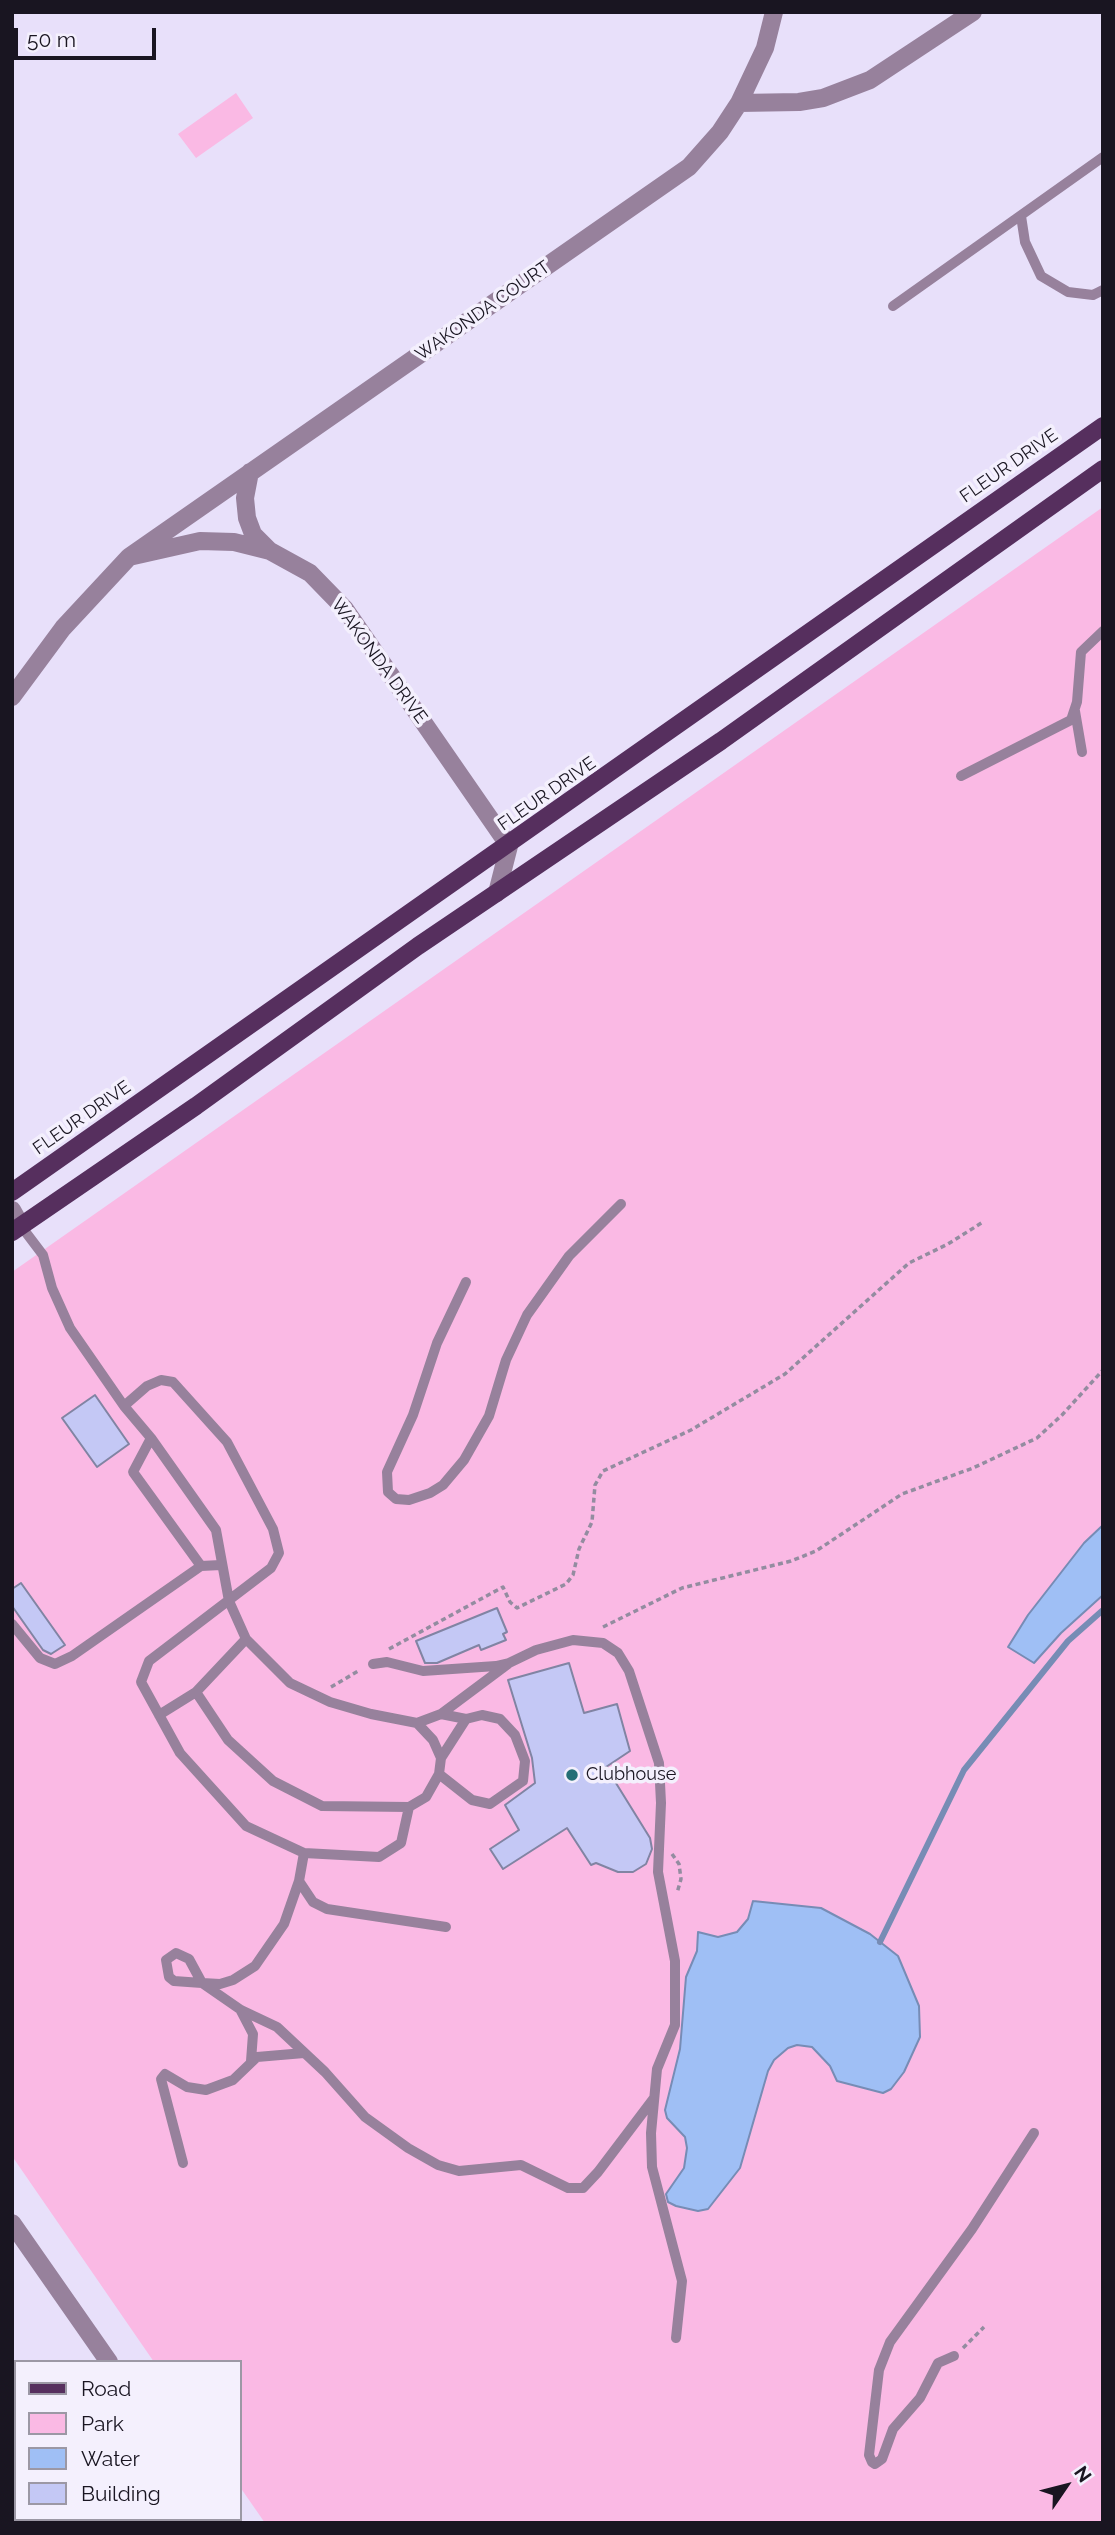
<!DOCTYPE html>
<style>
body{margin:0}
#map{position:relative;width:1115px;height:2535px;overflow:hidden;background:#e8e0fa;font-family:Raleway,sans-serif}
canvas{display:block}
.frame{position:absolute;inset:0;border:14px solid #191521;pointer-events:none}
.legend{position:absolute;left:14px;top:2360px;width:228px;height:161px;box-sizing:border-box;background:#f4f0fd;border:2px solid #9c98a5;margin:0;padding:9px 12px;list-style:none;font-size:21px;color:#191521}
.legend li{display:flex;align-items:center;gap:14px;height:35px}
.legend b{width:35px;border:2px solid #9c98a5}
.north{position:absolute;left:1031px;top:2451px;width:70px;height:70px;-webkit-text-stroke:5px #f4f0fd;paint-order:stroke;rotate:55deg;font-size:19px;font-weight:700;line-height:28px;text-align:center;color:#191521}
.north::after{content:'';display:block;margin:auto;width:24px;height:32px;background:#191521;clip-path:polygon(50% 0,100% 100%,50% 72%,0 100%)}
.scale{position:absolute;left:14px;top:28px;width:142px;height:32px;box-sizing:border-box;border:4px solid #191521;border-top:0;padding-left:9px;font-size:21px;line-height:24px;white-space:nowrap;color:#191521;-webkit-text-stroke:5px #f4f0fd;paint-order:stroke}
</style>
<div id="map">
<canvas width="1115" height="2535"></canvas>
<div class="frame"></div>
<ul class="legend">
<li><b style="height:9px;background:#562f5e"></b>Road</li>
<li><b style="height:19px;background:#fab9e4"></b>Park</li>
<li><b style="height:19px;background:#9fbff5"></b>Water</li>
<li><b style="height:19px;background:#c4c8f5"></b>Building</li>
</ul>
<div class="north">N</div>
<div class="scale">50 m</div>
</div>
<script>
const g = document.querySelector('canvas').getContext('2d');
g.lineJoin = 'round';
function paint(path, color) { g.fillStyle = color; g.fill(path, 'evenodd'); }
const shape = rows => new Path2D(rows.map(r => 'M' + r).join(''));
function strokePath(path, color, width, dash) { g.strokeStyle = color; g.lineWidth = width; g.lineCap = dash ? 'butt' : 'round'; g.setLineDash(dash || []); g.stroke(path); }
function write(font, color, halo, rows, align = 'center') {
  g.font = font + ' Raleway,sans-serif'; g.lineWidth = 7; g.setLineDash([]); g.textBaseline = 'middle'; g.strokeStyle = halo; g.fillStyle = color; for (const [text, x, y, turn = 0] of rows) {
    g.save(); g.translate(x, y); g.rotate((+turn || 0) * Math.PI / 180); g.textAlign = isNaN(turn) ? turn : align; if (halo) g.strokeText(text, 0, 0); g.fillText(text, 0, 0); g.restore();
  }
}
paint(shape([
 [236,93,253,118,196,158,178,134],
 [1103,507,1103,2523,265,2523,240,2487,240,2362,154,2362,12,2156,12,1272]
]), '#fab9e4');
const water = shape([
 [1103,1525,1103,1595,1061,1633,1034,1663,1008,1647,1028,1615,1084,1543,1103,1525],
 [753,1901,821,1908,870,1934,898,1956,919,2006,920,2037,904,2072,891,2089,883,2093,837,2081,830,2066,812,2047,797,2045,788,2048,774,2060,768,2071,740,2168,708,2209,698,2211,676,2206,668,2202,666,2194,684,2168,687,2148,685,2137,667,2118,665,2110,680,2049,686,1977,697,1951,698,1932,718,1937,737,1932,748,1919,753,1901]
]);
paint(water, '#9fbff5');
strokePath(water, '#778cb5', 2);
strokePath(shape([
 [880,1942,964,1770,1068,1641,1103,1610]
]), '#778cb5', 6);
const building = shape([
 [95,1395,129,1444,97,1467,62,1418,95,1395],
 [21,1583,65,1645,51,1654,43,1650,12,1606,12,1589,21,1583],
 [497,1608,507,1632,503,1634,506,1640,481,1650,479,1645,437,1663,425,1663,416,1641,497,1608],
 [569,1663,584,1713,617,1704,630,1751,606,1767,650,1838,652,1849,646,1864,633,1872,618,1872,596,1863,591,1865,567,1828,503,1869,490,1849,519,1830,505,1805,535,1783,532,1758,508,1680,569,1663]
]);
paint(building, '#c4c8f5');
strokePath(building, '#8184a3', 2);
strokePath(shape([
 [603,1627,682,1588,791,1561,816,1551,902,1494,973,1468,1037,1438,1062,1415,1103,1370],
 [389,1649,503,1587,510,1602,517,1608,566,1584,573,1575,579,1549,592,1522,595,1485,603,1471,691,1430,785,1374,909,1263,948,1244,983,1222],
 [331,1687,360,1670],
 [672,1854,679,1864,681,1879,677,1893],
 [963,2348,984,2327]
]), '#938ca0', 3.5, [5, 3.5]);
strokePath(shape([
 [1021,216,1025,242,1041,276,1068,292,1093,295,1103,290],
 [893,306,1103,157],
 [1075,711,1082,752],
 [961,776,1071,720,1077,702,1081,652,1103,631],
 [21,1226,43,1255,52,1288,70,1328,124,1406,147,1386,161,1380,173,1382,227,1442,273,1529,279,1553,271,1568,149,1661,141,1682,180,1753,246,1826,304,1853,379,1857,401,1843,409,1807],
 [466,1282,437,1343,413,1415,387,1472,388,1492,396,1499,409,1500,430,1493,443,1485,464,1460,489,1416,506,1360,527,1315,569,1256,621,1204],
 [124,1406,151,1438,216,1530,229,1601,246,1639,290,1683,330,1702,371,1714,417,1723,433,1740,441,1758,439,1774,426,1797,409,1807,322,1806,273,1781,228,1740,196,1692,246,1639],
 [151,1438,133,1472,201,1566,221,1565],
 [12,1624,40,1658,55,1664,72,1656,201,1566],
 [373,1664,387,1662,423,1671,496,1666,509,1663,536,1650,573,1640,603,1643,618,1653,629,1671,659,1763,661,1803,658,1872,675,1961,675,2025,657,2069,651,2133,652,2167,682,2281,676,2338],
 [441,1714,508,1664],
 [159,1715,196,1692],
 [417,1723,441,1714,466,1719,482,1715,500,1719,515,1735,525,1761,523,1781,490,1804,472,1800,439,1774],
 [441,1758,466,1719],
 [304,1853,299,1881,284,1924,255,1966,233,1980,220,1984,202,1983,189,1959,176,1953,166,1960,169,1977,174,1981,202,1983,241,2010,277,2027,325,2072,365,2117,408,2148,438,2165,459,2171,521,2165,568,2188,583,2188,598,2172,654,2098],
 [299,1881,313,1902,327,1909,446,1927],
 [241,2011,253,2034,251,2061],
 [183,2163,161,2079,165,2074,187,2087,206,2090,233,2080,257,2057,304,2053],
 [954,2356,938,2363,920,2398,893,2429,882,2459,875,2464,872,2462,869,2455,879,2370,890,2342,972,2229,1034,2133]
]), '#97819c', 10);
strokePath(shape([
 [739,103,799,102,823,98,870,80,973,12],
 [250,472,245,498,247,518,253,534,270,551],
 [129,557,689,167,720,132,739,103,765,48,774,12],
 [12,697,63,628,129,557,200,541,234,542,270,551,310,573,345,609,509,846,497,893],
 [12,1210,21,1226]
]), '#97819c', 18);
strokePath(shape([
 [12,2223,109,2362],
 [219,2519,222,2523]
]), '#97819c', 18);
strokePath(shape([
 [12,1192,1103,426],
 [12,1232,196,1106,418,946,721,741,1103,469]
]), '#562f5e', 18);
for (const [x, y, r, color] of [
 [572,1775,7,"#256f75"]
]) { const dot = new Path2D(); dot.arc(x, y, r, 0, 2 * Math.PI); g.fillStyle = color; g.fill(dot); strokePath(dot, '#f4f0fd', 2.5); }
write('18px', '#191521', '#f4f0fd', [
 ["WAKONDA COURT",483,311,-35],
 ["FLEUR DRIVE",1009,466,-35],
 ["WAKONDA DRIVE",379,661,54],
 ["FLEUR DRIVE",547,794,-35],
 ["FLEUR DRIVE",82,1118,-35]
]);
write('18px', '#191521', '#f4f0fd', [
 ["Clubhouse",586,1775]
], 'left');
</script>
